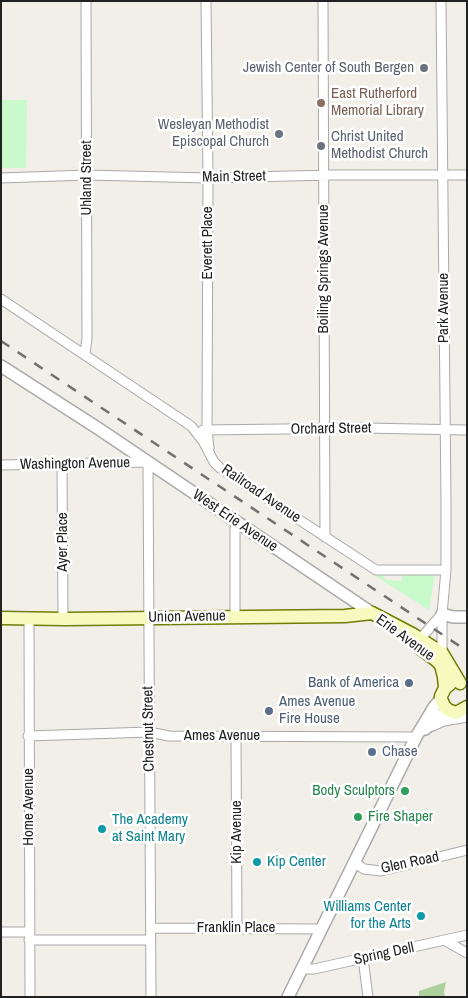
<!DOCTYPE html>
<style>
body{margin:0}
#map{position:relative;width:468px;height:998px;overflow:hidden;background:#f2efe9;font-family:"Archivo Narrow",sans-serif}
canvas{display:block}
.frame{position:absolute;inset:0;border:2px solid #222;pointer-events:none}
</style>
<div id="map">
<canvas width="468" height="998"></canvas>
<div class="frame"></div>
</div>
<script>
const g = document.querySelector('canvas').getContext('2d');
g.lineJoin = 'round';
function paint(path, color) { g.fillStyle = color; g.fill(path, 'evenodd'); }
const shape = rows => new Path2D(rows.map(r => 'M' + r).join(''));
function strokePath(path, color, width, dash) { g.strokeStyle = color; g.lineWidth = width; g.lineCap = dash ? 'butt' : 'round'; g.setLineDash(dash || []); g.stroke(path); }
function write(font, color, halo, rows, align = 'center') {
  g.font = font + ' "Archivo Narrow",sans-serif'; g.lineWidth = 5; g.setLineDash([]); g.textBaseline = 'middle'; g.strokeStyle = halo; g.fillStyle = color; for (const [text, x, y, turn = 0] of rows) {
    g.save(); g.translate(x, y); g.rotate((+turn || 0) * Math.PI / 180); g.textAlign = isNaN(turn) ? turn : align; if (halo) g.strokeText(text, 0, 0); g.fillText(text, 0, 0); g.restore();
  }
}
paint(shape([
 [446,982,444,992,445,997,419,997,419,991]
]), '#add19e');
paint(shape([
 [1,100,27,100,26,168,1,168],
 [375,573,381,573,386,580,402,581,402,574,435,574,429,610,374,575]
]), '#c8facc');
const minor = shape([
 [206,1,208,178,207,430,209,448],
 [323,1,325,537],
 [441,1,446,502,446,570,442,614,442,653],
 [1,178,87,175,208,178,330,175,467,175],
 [1,299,191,426,203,441,214,462,220,468,376,570,446,570],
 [85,354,87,338,86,1],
 [203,430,364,428,467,430],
 [1,465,148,462,151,997],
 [62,465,63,619],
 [235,616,235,530,236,521],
 [29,618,30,997],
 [420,639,442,614],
 [433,726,444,721,467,717],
 [28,736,149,732,169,736,416,737],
 [236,736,237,929],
 [354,862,364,869,381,871,467,850],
 [151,928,321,929],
 [1,932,29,932],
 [29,940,150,940],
 [446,941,467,953],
 [363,958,368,997],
 [301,969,314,969,467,935]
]);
const tertiary = shape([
 [1,366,99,429,372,613],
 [442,614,453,617,467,617],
 [425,729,443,714,452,712],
 [288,997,416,737,434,707,441,699]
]);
const secondary = shape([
 [372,613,414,635,442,653,460,683],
 [1,618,65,619,345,616,372,613],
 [421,649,436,660,441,665,444,677,445,688],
 [450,684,445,688,441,696,441,699,444,706,448,710,456,713,467,707]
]);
strokePath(minor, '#a9a9a9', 11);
strokePath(tertiary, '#a9a9a9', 14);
strokePath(secondary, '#707d05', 15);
strokePath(minor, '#fff', 9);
strokePath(tertiary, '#fff', 11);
strokePath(secondary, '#f7fabf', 12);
strokePath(shape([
 [1,341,467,651]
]), '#707070', 2.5, [10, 10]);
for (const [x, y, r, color] of [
 [424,68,5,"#6b7280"],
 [321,103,5,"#8d6e63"],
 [279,134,5,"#6b7280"],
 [321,146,5,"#6b7280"],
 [409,683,5,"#5c6f8a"],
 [269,711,5,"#5c6f8a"],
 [372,752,5,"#5c6f8a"],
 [405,791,5,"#2e9e5b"],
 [358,817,5,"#2e9e5b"],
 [102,829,5,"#0f9aa8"],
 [257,862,5,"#0f9aa8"],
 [421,916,5,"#0f9aa8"]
]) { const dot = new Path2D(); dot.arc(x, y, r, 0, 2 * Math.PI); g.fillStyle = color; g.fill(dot); strokePath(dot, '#fff', 2); }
write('15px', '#5b616d', '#fff', [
 ["Jewish Center of South Bergen",414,68],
 ["Wesleyan Methodist",269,125],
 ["Episcopal Church",269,142],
 ["Christ United",331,137,"left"],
 ["Methodist Church",331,154,"left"]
], 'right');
write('15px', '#785e54', '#fff', [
 ["East Rutherford",331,94],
 ["Memorial Library",331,111]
], 'left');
write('15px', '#222', '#fff', [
 ["Main Street",234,177,-1],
 ["Uhland Street",87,178,-90],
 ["Everett Place",208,243,-90],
 ["Boiling Springs Avenue",324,269,-90],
 ["Park Avenue",444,308,-90],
 ["Orchard Street",331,429,-1],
 ["Washington Avenue",75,464,-1],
 ["Railroad Avenue",261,494,34],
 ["West Erie Avenue",235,521,34],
 ["Ayer Place",63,542,-90],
 ["Union Avenue",187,617,-1],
 ["Erie Avenue",405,638,36],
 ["Chestnut Street",149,729,-91],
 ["Ames Avenue",222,736],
 ["Home Avenue",29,807,-90],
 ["Kip Avenue",237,832,-90],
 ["Glen Road",410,863,-12],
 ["Franklin Place",236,928],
 ["Spring Dell",384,954,-12]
]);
write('15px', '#4e5e75', '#fff', [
 ["Bank of America",399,683,"right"],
 ["Ames Avenue",279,702],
 ["Fire House",279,719],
 ["Chase",382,752]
], 'left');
write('15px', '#27864d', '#fff', [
 ["Body Sculptors",395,791],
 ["Fire Shaper",368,817,"left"]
], 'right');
write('15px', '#0d838f', '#fff', [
 ["The Academy",112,820],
 ["at Saint Mary",112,837],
 ["Kip Center",267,862],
 ["Williams Center",411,907,"right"],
 ["for the Arts",411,924,"right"]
], 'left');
</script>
